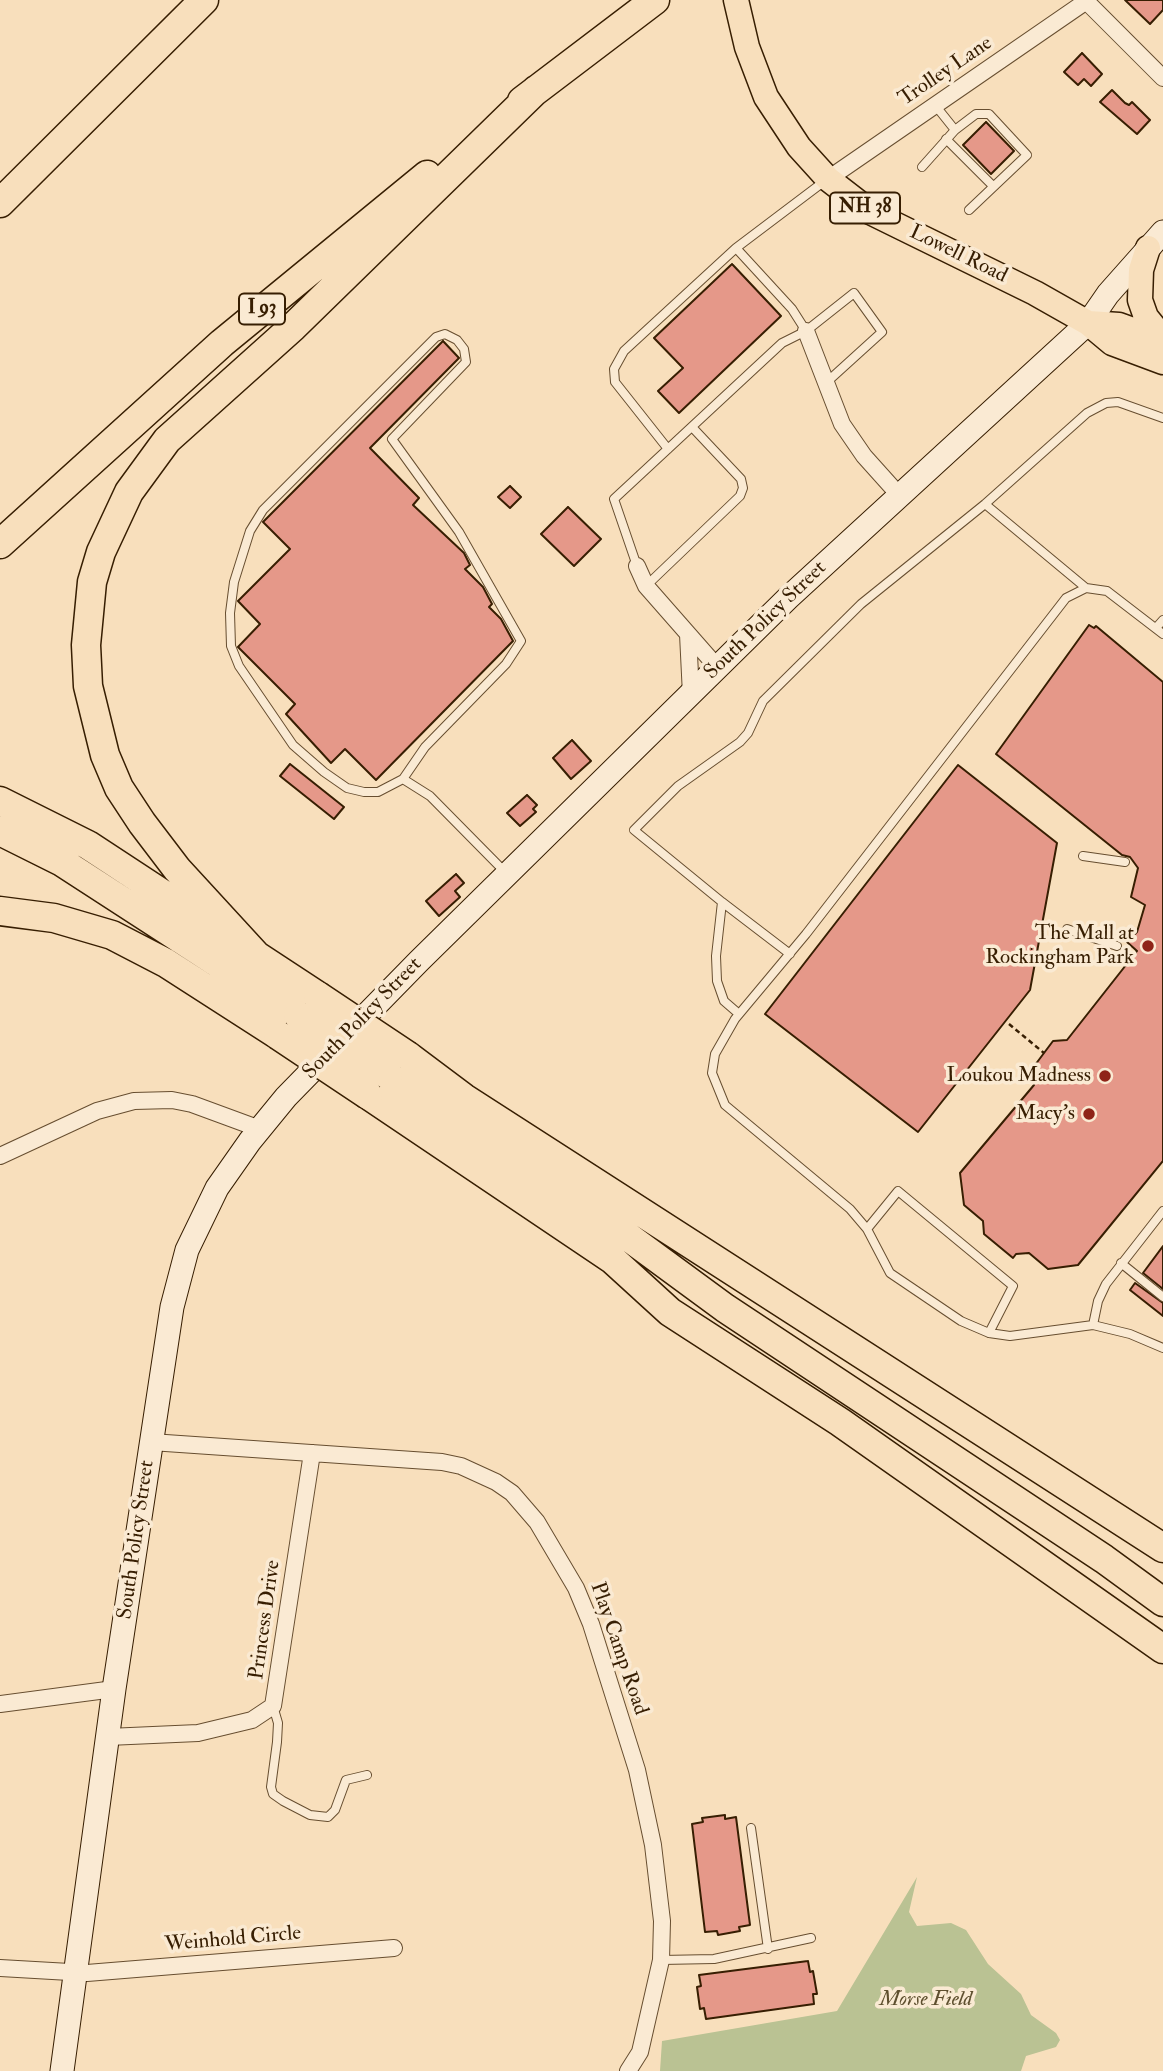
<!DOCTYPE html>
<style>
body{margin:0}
canvas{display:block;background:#f8dfbc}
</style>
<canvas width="1163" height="2071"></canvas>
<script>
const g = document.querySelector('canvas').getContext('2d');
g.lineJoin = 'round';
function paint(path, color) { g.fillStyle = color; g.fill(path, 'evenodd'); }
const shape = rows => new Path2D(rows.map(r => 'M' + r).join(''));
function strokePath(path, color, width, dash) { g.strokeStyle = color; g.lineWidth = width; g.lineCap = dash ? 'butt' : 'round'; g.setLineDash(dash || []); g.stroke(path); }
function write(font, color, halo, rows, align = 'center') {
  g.font = font + ' "IM FELL Double Pica",serif'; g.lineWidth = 7; g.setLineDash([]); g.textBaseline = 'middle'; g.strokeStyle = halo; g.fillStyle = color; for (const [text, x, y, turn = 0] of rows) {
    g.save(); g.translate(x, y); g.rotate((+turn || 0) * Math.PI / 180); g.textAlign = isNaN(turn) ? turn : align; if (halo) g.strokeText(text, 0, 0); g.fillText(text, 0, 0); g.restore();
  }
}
paint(shape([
 [917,1877,909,1912,917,1926,951,1923,966,1930,988,1964,1021,1994,1031,2015,1056,2033,1060,2040,1056,2047,1026,2056,1021,2071,660,2071,662,2041,837,2011]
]), '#bac293');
const building = shape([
 [1125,0,1163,0,1163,10,1150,24,1125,0],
 [1082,53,1102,74,1091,86,1084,79,1078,85,1064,72,1082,53],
 [1112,90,1125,103,1129,105,1132,102,1150,120,1137,134,1100,102,1112,90],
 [986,122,1014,151,991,174,963,145,986,122],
 [732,264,781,316,679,413,658,391,683,368,654,338,732,264],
 [443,341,459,358,370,448,419,498,413,505,464,553,470,565,465,569,483,587,492,604,489,607,501,619,513,641,376,780,345,749,331,763,286,714,295,704,238,647,260,624,238,601,290,549,263,522,443,341],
 [510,486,521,497,510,508,498,497,510,486],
 [568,507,601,539,574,566,541,534,568,507],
 [1089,625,1094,628,1096,626,1163,682,1163,1161,1078,1265,1048,1269,1029,1253,1016,1254,1013,1258,984,1234,983,1221,964,1205,960,1173,1034,1085,1032,1069,1053,1041,1067,1040,1137,951,1127,942,1137,932,1145,905,1131,897,1138,868,1130,857,1122,855,996,754,1089,625],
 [572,740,591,761,571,779,553,758,572,740],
 [290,764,344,807,334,819,280,776,290,764],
 [958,765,1057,843,1030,990,918,1132,765,1014,958,765],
 [527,795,537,805,533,809,536,812,520,826,507,813,527,795],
 [456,874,464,883,455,891,460,897,439,916,426,901,456,874],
 [1163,1246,1163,1289,1143,1273,1163,1246],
 [1135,1283,1163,1303,1163,1316,1130,1290,1135,1283],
 [725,1815,725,1819,736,1817,750,1925,739,1927,740,1931,718,1935,717,1931,705,1932,692,1824,703,1822,702,1818,725,1815],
 [808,1961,810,1972,813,1971,817,1994,813,1994,814,2004,706,2019,704,2008,700,2009,697,1987,701,1986,699,1975,808,1961]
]);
paint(building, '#e59889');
strokePath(building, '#371e02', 2);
const lane = shape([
 [955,130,976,114,989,114,1027,155,969,210],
 [946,139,993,186],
 [922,167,955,130,935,105],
 [736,248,792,309,806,331],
 [668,449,615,382,614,369,624,351,736,248,826,180],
 [985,504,1086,588],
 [637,566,614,499,782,343,806,331,854,293,882,332,828,381],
 [646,586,740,496,743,488,741,479,692,427],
 [1156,628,1163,620],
 [403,779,425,747,506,664,521,641,459,532,392,439,466,362,464,349,457,340,445,334,436,337,263,510,250,531,234,582,230,613,231,646,239,666,293,745,324,772,347,788,364,792,378,792,403,779,430,796,505,872],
 [1083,856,1125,862],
 [722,902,790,954],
 [1067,929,1117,946],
 [739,1014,724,1001,717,981,716,956,722,902,634,830,678,786,740,742,748,733,763,701,861,604,985,504,1087,413,1106,403,1118,402,1163,418],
 [867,1229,890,1273,961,1321,989,1333,1010,1336,1093,1325,1130,1334,1163,1348],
 [1121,1263,1163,1297],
 [1093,1325,1098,1301,1106,1284,1163,1211],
 [989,1333,1013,1286,898,1191,867,1229,850,1209,725,1105,712,1073,715,1054,735,1019,806,934,1066,598,1086,588,1107,591,1163,634],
 [273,1706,278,1723,277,1742,271,1787,273,1794,283,1801,310,1815,328,1817,335,1810,346,1780,367,1775],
 [751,1828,768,1949],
 [661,1960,714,1959,811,1938]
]);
const street = shape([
 [1086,1,1163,78],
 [828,179,1088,0],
 [806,331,842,424,864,456,899,495],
 [637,566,646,586,718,668],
 [688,634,691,695],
 [0,1156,97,1111,134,1101,172,1100,192,1104,260,1129],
 [151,1442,442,1462,461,1466,496,1482,512,1493,537,1522,576,1588,591,1624,637,1770,653,1845,662,1921,661,1960,640,2052,628,2071],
 [0,1704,114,1689],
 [108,1737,198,1733,252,1720,273,1706,312,1453],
 [0,1968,87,1973,394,1948]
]);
const secondary = shape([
 [62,2071,114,1689,172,1307,187,1250,217,1188,250,1141,286,1097,419,961,788,598,1088,323,1108,294,1163,232]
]);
const primary = shape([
 [736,0,747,47,766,97,799,147,828,179,872,213,1035,293,1088,323,1112,343,1163,362],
 [1148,248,1141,270,1140,300,1146,317,1163,338],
 [1088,323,1119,325,1163,341]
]);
const highway = shape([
 [522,101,655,0],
 [0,203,204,0],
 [0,544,222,343,427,175],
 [0,801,88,845,318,996],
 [0,831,62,862,298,1015],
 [0,911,54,918,112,935,166,963,278,1035],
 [256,955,177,869,142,823,119,788,105,755,88,686,86,645,92,582,101,552,129,492,167,440,293,327,536,90],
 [408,1056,464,1098,1163,1548],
 [388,1075,627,1236,725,1308,1104,1559,1163,1602],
 [368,1095,613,1260,670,1312,840,1422,1163,1649]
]);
strokePath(lane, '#674e30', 10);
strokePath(street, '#674e30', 18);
strokePath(secondary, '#371e02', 25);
strokePath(primary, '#371e02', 27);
strokePath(highway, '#371e02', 31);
strokePath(shape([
 [1009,1024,1044,1053]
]), '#371e02', 2.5, [5, 3.5]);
strokePath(lane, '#faead3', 8);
strokePath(street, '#faead3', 16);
strokePath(secondary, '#faead3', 23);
strokePath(primary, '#f8dfbc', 24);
strokePath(highway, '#f8dfbc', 28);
const highwayBridge = shape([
 [318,996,408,1056],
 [298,1015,388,1075],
 [278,1035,368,1095]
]);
strokePath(highwayBridge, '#371e02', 31, []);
strokePath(highwayBridge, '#f8dfbc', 28);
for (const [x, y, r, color] of [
 [1148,946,7,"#8f2418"],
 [1105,1076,7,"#8f2418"],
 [1089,1114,7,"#8f2418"]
]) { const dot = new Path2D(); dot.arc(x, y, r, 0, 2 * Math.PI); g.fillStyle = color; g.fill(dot); strokePath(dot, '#faead3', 2.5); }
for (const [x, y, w] of [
 [865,208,70],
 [262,309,46]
]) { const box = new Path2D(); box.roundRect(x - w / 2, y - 15.5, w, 31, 5); g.fillStyle = '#faead3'; g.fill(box); strokePath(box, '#371e02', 2); }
write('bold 19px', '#371e02', null, [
 ["NH 38",865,208],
 ["I 93",262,309]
]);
write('21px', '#371e02', '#faead3', [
 ["Trolley Lane",946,72,-34],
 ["Lowell Road",958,255,26],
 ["South Policy Street",766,621,-44],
 ["South Policy Street",363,1019,-46],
 ["South Policy Street",137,1540,-82],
 ["Princess Drive",266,1620,-82],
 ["Play Camp Road",618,1649,71],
 ["Weinhold Circle",233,1940,-5]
]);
write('21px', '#371e02', '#faead3', [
 ["The Mall at",1134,934],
 ["Rockingham Park",1134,958],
 ["Loukou Madness",1091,1076],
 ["Macy's",1075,1114]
], 'right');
write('italic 21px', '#5e4f2e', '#faead3', [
 ["Morse Field",926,2000]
]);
</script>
